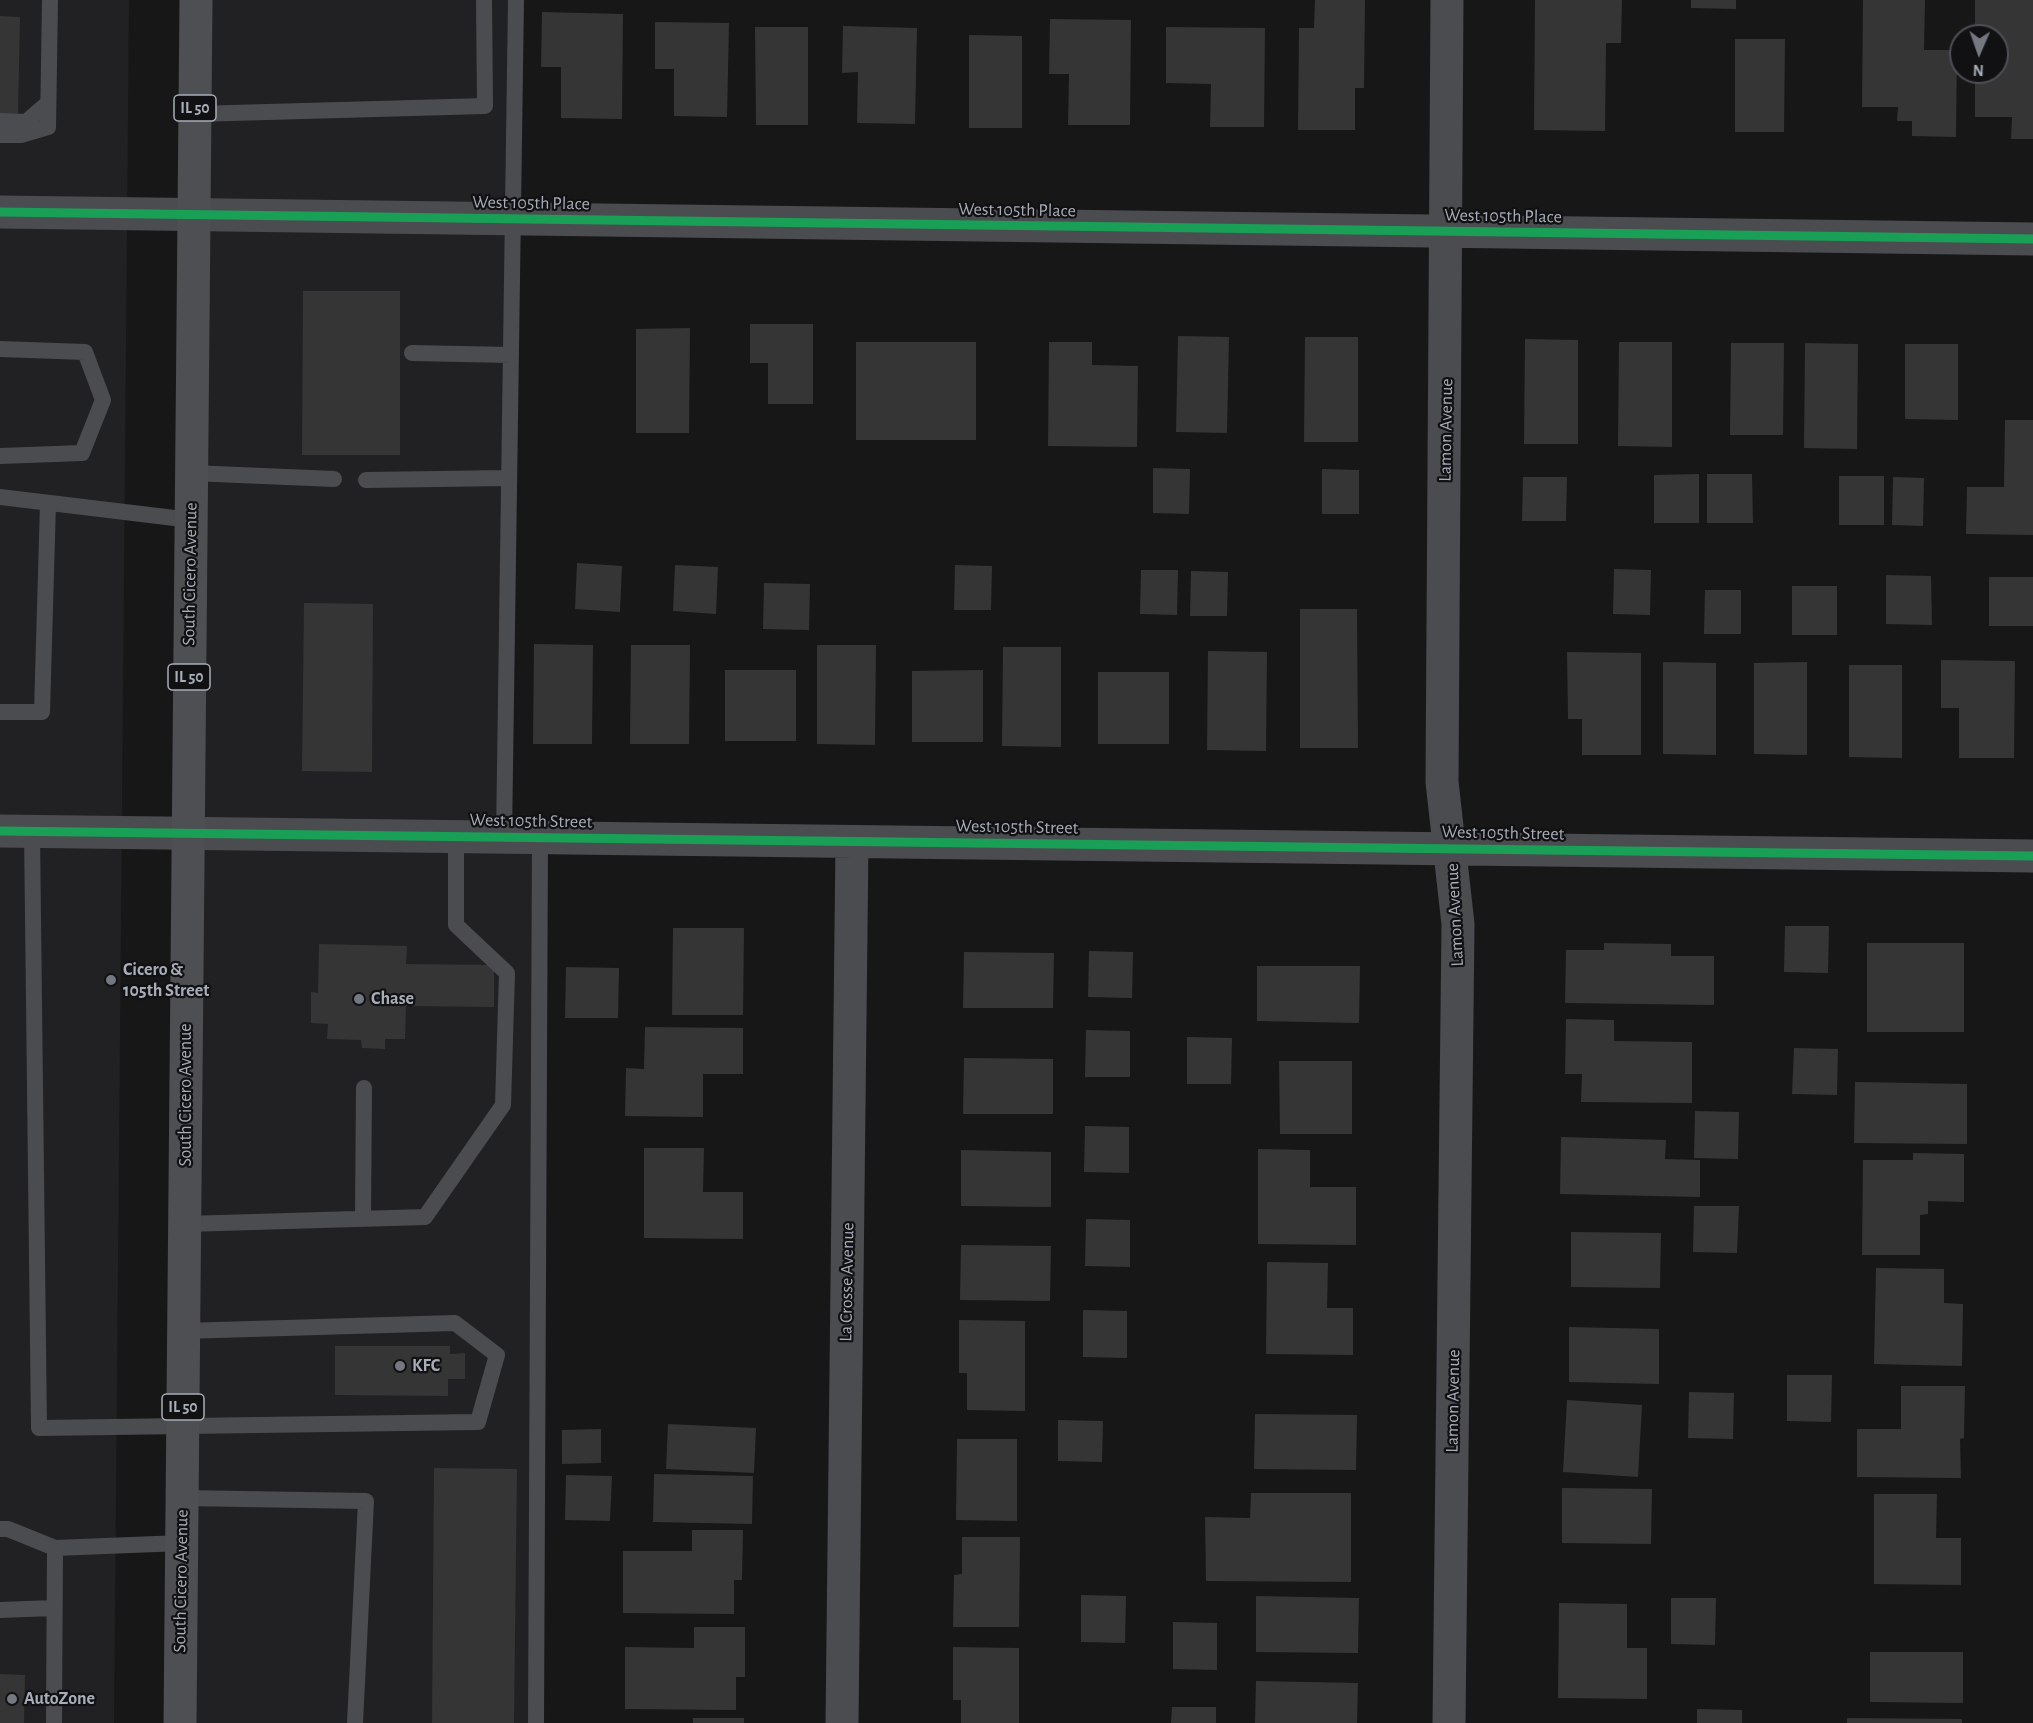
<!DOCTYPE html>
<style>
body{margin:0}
#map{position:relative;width:2033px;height:1723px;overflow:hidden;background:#171717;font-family:"Alegreya Sans",sans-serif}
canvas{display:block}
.north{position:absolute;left:1949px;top:24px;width:60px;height:60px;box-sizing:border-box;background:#111113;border:2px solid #4d4f55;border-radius:50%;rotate:182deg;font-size:16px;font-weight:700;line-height:24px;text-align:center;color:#a8adb8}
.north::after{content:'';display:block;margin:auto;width:21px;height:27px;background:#757880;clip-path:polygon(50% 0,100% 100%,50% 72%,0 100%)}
</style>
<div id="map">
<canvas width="2033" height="1723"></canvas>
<div class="north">N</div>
</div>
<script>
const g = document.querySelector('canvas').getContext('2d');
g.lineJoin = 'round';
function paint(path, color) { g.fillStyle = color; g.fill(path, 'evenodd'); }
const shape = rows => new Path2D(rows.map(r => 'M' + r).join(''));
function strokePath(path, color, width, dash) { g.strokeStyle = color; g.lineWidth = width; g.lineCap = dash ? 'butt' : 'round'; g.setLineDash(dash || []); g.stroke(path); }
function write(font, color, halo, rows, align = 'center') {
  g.font = font + ' "Alegreya Sans",sans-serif'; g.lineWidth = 4.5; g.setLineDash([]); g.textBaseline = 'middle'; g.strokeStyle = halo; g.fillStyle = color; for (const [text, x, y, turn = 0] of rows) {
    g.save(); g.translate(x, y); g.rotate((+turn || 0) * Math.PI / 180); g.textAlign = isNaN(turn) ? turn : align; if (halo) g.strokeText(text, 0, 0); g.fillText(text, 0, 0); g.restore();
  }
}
paint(shape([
 [0,0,129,0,114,1723,0,1723],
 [196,0,516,0,504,837,540,838,536,1723,180,1723]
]), '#212123');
paint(shape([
 [1315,0,1365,0,1364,88,1355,88,1355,130,1298,130,1299,28,1314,28],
 [1535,0,1622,0,1621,43,1606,43,1605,131,1534,130],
 [1691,0,1736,0,1736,9,1691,8],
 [1863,0,1925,0,1924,50,1957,50,1956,137,1912,136,1912,121,1897,121,1898,107,1862,107],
 [1975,0,2033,0,2033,139,2011,139,2012,117,1975,117,1975,72,1997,72,1997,36,1975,36],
 [542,12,623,14,622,119,561,118,561,67,541,67],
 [0,16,20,17,18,115,0,115],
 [1050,19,1131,20,1130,125,1068,125,1069,74,1049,74],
 [655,22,729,23,727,117,674,116,674,69,655,69],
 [843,26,917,28,915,124,857,123,858,72,842,73],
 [755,27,808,27,808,125,756,125],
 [1166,27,1265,28,1264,127,1210,127,1211,84,1166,83],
 [969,35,1022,36,1022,128,969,128],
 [1735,39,1785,39,1784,132,1735,132],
 [303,291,400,291,400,455,302,455],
 [750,324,813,324,813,404,768,404,768,363,750,363],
 [690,328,689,433,636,433,636,329],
 [1178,336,1229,337,1227,433,1176,432],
 [1305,337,1358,337,1358,442,1304,442],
 [1525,339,1578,340,1578,444,1524,444],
 [856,342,976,342,976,440,856,440],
 [1049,342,1092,342,1092,365,1138,366,1137,447,1048,446],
 [1619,342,1672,342,1672,447,1618,446],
 [1731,343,1784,343,1783,435,1730,435],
 [1805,343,1858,344,1857,449,1804,448],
 [1905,344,1958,344,1958,420,1905,419],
 [2005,420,2033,420,2033,535,1966,534,1967,487,2004,487],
 [1153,468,1190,469,1189,514,1153,513],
 [1322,469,1359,470,1359,514,1322,514],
 [1699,474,1699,523,1654,523,1654,475],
 [1707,474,1752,474,1753,523,1707,523],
 [1839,476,1884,476,1884,525,1839,525],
 [1523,477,1567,477,1566,521,1522,521],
 [1893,477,1924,478,1923,526,1892,525],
 [577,563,622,566,620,612,575,609],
 [675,565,718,567,716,614,673,611],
 [955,565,992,566,991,610,954,610],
 [1614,569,1651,570,1650,615,1613,614],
 [1141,570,1178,570,1177,615,1140,614],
 [1191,571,1228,572,1227,616,1190,616],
 [1886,575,1931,576,1932,625,1886,624],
 [1989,577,2033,577,2033,626,1989,626],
 [764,583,810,584,809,630,763,629],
 [1792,586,1837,586,1837,635,1792,635],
 [1705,590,1741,590,1741,634,1704,634],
 [304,603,373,604,372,772,302,771],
 [1300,609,1357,609,1358,748,1300,748],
 [534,644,593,645,592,744,533,744],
 [631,645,690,645,689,744,630,744],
 [817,645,876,645,875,745,817,744],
 [1003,647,1061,647,1061,747,1002,746],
 [1208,651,1267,652,1266,751,1207,750],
 [1567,652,1641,653,1641,755,1582,755,1582,719,1568,719],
 [1941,660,2015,661,2014,758,1959,758,1959,708,1941,708],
 [1663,662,1716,663,1716,755,1663,754],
 [1807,662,1807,755,1754,754,1754,663],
 [1849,665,1902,665,1902,758,1849,757],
 [725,670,796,670,796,741,725,741],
 [983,670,983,742,912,742,912,671],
 [1098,672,1169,672,1169,744,1098,744],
 [1785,926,1829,926,1828,973,1784,972],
 [673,928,744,928,743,1015,672,1015],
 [1604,943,1671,944,1671,956,1714,956,1714,1005,1565,1003,1566,950,1604,950],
 [1867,943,1964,943,1964,1032,1867,1032],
 [319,944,407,946,406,964,494,965,494,1007,406,1006,405,1039,385,1039,385,1049,362,1048,361,1040,327,1039,328,1024,311,1023,311,992,318,993],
 [1089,951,1133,952,1132,998,1088,997],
 [964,952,1054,953,1053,1008,963,1008],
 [1257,966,1360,966,1359,1023,1257,1021],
 [566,967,619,968,618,1018,565,1018],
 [1566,1019,1614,1020,1614,1041,1692,1042,1692,1103,1581,1102,1582,1074,1565,1074],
 [645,1027,743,1028,743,1074,703,1074,703,1117,625,1116,626,1068,644,1069],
 [1086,1030,1130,1031,1130,1077,1085,1077],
 [1187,1037,1232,1038,1231,1084,1187,1084],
 [1794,1048,1838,1049,1837,1095,1792,1094],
 [964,1058,1053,1059,1053,1114,963,1114],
 [1279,1061,1352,1061,1352,1134,1280,1134],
 [1855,1082,1967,1084,1967,1144,1854,1143],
 [1695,1111,1739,1112,1738,1159,1694,1158],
 [1085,1126,1129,1127,1129,1173,1084,1172],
 [1561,1137,1666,1140,1665,1159,1700,1160,1700,1197,1560,1194],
 [644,1148,704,1148,703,1192,743,1192,743,1239,644,1238],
 [1258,1149,1310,1150,1310,1187,1356,1187,1356,1245,1258,1244],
 [961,1150,1051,1152,1051,1207,961,1206],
 [1913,1153,1964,1154,1964,1202,1928,1201,1928,1214,1920,1215,1920,1255,1862,1255,1863,1160,1913,1160],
 [1694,1206,1739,1206,1737,1253,1693,1252],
 [1086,1219,1130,1220,1130,1267,1085,1266],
 [1571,1232,1661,1233,1660,1288,1571,1287],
 [961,1245,1051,1246,1050,1301,960,1300],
 [1267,1262,1328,1263,1327,1308,1353,1308,1353,1355,1266,1354],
 [1876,1268,1944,1269,1944,1303,1963,1304,1962,1366,1874,1364],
 [1083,1310,1127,1311,1127,1358,1083,1357],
 [959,1320,1025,1321,1025,1411,967,1410,967,1373,959,1373],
 [1569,1327,1659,1329,1659,1384,1569,1382],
 [335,1346,450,1346,450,1354,465,1353,465,1379,448,1379,448,1396,335,1395],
 [1787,1375,1832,1375,1831,1422,1787,1421],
 [1901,1386,1965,1386,1964,1438,1960,1439,1961,1478,1857,1477,1857,1429,1901,1429],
 [1689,1392,1734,1393,1733,1439,1688,1438],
 [1567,1400,1642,1405,1638,1477,1563,1472],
 [1255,1414,1357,1415,1356,1470,1254,1469],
 [1058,1420,1103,1421,1102,1462,1058,1461],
 [668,1424,756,1428,754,1473,666,1469],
 [601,1429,601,1463,562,1464,562,1430],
 [957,1439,1017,1439,1017,1521,956,1520],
 [434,1468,517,1469,514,1723,432,1723],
 [654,1474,753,1476,752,1524,653,1522],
 [566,1475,612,1476,610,1521,565,1520],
 [1562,1488,1652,1489,1651,1544,1562,1543],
 [1251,1493,1351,1493,1351,1582,1206,1581,1205,1517,1250,1518],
 [1874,1494,1937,1494,1936,1538,1961,1538,1961,1585,1874,1584],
 [692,1530,743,1530,742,1580,734,1580,734,1614,623,1613,623,1551,692,1551],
 [962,1537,1020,1537,1019,1627,953,1627,954,1575,962,1574],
 [1081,1595,1126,1596,1125,1643,1081,1642],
 [1256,1596,1359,1598,1358,1653,1256,1652],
 [1671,1598,1716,1598,1715,1645,1671,1644],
 [1559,1603,1627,1604,1627,1648,1647,1648,1647,1699,1558,1698],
 [1173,1622,1217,1623,1217,1670,1173,1669],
 [694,1627,745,1627,745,1677,736,1677,736,1710,625,1709,625,1647,694,1648],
 [953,1647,1019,1648,1019,1723,961,1723,961,1700,953,1700],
 [1870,1652,1963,1652,1963,1703,1870,1702],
 [0,1674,25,1675,24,1723,0,1723],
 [1256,1681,1358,1683,1357,1723,1255,1723],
 [1172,1707,1216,1707,1216,1723,1171,1723],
 [1697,1709,1742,1710,1742,1723,1697,1723],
 [693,1718,744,1718,744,1723,693,1723],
 [1847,1718,1962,1719,1962,1723,1847,1723]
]), '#353536');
strokePath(shape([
 [195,114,485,106,484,0],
 [0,121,26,122,48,103],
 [0,135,21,135,48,127,50,0],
 [0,349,85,352,103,400,82,453,0,456],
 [412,353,511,355],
 [191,473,334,479],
 [366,480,509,478],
 [0,497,191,520],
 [0,712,42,712,48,503],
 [32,832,39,1428,478,1422,497,1355,455,1323,183,1331],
 [504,837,516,0],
 [363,1219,364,1088],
 [185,1224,425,1217,503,1105,507,973,456,925,456,837],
 [182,1498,366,1501,355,1723],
 [0,1529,8,1529,55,1548,182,1543],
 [0,1610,54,1608],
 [54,1723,55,1548],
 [536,1723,540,838]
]), '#4b4c50', 16);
strokePath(shape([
 [1447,0,1442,782,1458,924,1449,1723],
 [0,212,2033,239],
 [0,831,2033,856],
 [842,1723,852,842]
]), '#4b4c50', 33);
strokePath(shape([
 [180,1723,196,0]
]), '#4d4f52', 33);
strokePath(shape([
 [0,212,2033,239],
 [0,831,2033,856]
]), '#1a9f57', 9);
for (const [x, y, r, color] of [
 [111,980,6,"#757880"],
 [359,999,6,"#757880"],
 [400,1366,6,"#757880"],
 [12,1699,6,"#757880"]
]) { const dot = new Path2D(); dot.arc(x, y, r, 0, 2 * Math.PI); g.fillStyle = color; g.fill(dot); strokePath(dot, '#111113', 2); }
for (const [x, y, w] of [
 [195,108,42],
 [189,677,42],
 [183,1407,42]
]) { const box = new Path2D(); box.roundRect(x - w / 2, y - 13, w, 26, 4.5); g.fillStyle = '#111113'; g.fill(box); strokePath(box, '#a8adb8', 1.5); }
write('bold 16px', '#a8adb8', null, [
 ["IL 50",195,108],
 ["IL 50",189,677],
 ["IL 50",183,1407]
]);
write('18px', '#a8adb8', '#111113', [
 ["West 105th Place",531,203,1],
 ["West 105th Place",1017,210,1],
 ["West 105th Place",1503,216,1],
 ["Lamon Avenue",1446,430,-89],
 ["South Cicero Avenue",190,574,-89],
 ["West 105th Street",531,821,1],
 ["West 105th Street",1017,827,1],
 ["West 105th Street",1503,833,1],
 ["Lamon Avenue",1455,915,-93],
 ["South Cicero Avenue",186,1095,-90],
 ["La Crosse Avenue",847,1282,-89],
 ["Lamon Avenue",1453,1401,-89],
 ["South Cicero Avenue",181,1581,-89]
]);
write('bold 18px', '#a8adb8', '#111113', [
 ["Cicero &",123,970],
 ["105th Street",123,991],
 ["Chase",371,999],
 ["KFC",412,1366],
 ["AutoZone",24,1699]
], 'left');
</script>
